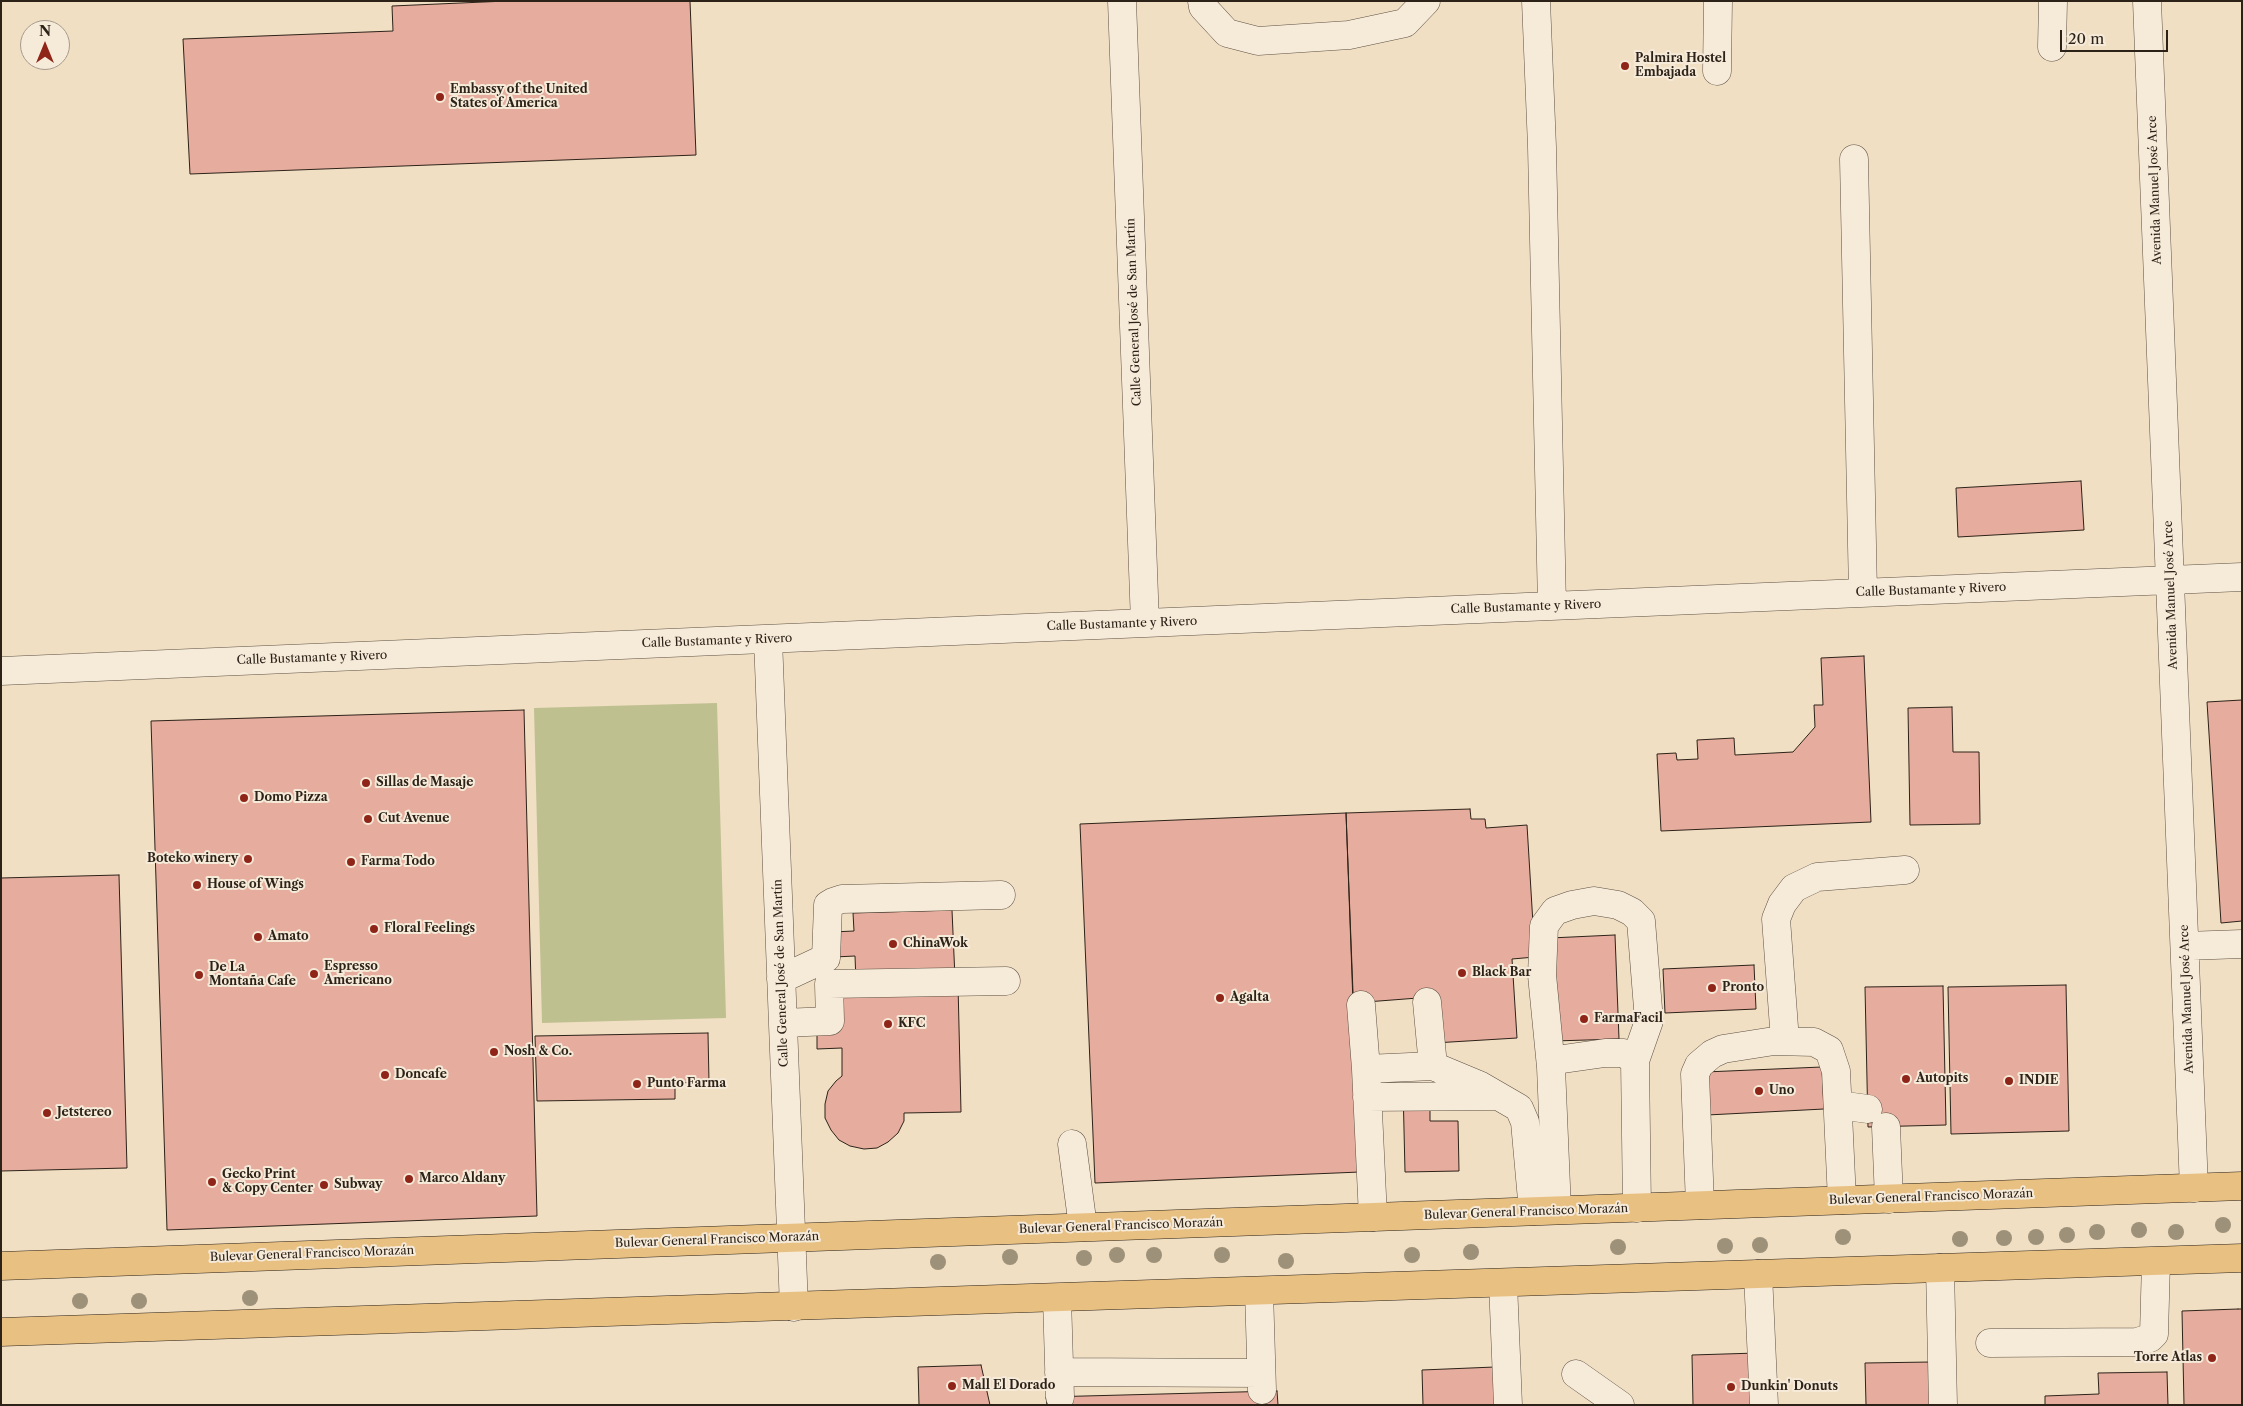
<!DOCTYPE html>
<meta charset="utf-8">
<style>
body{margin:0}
#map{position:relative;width:2243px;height:1406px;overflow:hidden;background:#f1dfc4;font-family:"Libre Caslon Text",serif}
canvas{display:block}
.frame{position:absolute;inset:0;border:2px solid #2c2218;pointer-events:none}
.north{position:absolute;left:20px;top:20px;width:50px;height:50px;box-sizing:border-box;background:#f6ead9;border:1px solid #a59a8c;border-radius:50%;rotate:0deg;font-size:14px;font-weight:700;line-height:20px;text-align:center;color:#2c2218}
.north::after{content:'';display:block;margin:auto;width:18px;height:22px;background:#8f2418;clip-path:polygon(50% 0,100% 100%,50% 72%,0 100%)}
.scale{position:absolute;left:2060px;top:30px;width:108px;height:22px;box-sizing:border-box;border:2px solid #2c2218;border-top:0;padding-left:6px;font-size:15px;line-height:18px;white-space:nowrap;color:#2c2218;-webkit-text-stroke:4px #f6ead9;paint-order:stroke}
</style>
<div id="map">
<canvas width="2243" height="1406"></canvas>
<div class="frame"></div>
<div class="north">N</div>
<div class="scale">20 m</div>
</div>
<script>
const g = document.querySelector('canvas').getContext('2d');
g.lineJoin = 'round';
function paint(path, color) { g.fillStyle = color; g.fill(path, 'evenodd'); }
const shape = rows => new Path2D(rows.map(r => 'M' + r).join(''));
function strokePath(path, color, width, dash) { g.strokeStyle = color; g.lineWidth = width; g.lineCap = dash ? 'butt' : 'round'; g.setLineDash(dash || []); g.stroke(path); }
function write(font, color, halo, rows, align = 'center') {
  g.font = font + ' "Libre Caslon Text",serif'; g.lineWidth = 4; g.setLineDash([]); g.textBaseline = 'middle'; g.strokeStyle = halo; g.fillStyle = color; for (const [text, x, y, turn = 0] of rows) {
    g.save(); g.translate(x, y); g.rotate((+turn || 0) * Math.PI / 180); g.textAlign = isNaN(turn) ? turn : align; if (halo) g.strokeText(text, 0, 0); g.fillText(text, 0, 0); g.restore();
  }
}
paint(shape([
 [717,703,726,1018,542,1023,534,708]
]), '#bfc090');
const building = shape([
 [507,1,690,1,696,155,190,174,183,39,393,31,392,6,507,1],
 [2081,481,2084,530,1958,537,1956,488,2081,481],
 [1864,656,1871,822,1661,831,1657,754,1676,753,1677,760,1698,759,1697,740,1734,738,1735,755,1793,752,1815,727,1814,705,1823,705,1821,658,1864,656],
 [2242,700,2242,921,2221,923,2207,702,2242,700],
 [1952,707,1953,752,1979,752,1980,824,1910,825,1908,708,1952,707],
 [524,710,537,1216,167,1230,151,721,524,710],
 [1470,809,1471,819,1485,819,1486,828,1527,825,1535,957,1512,959,1517,1038,1434,1043,1431,997,1353,1003,1346,813,1470,809],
 [1346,813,1360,1172,1095,1183,1080,824,1346,813],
 [119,875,127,1168,1,1171,1,878,119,875],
 [952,910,955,978,856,982,855,956,834,957,832,932,854,931,853,913,952,910],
 [1615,935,1619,1039,1554,1041,1550,938,1615,935],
 [1754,965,1756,1009,1665,1013,1663,969,1754,965],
 [958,984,961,1112,904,1113,904,1121,898,1133,888,1142,877,1148,864,1149,850,1146,839,1140,831,1130,825,1118,825,1104,828,1091,836,1081,842,1076,842,1048,817,1049,817,1029,841,987,958,984],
 [2066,985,2069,1131,1951,1134,1948,987,2066,985],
 [1943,986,1946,1125,1868,1127,1865,987,1943,986],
 [708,1033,709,1082,675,1083,675,1099,537,1101,535,1036,708,1033],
 [1822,1067,1824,1109,1707,1115,1705,1072,1822,1067],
 [1403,1087,1430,1087,1430,1121,1458,1121,1459,1171,1405,1172,1403,1087],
 [2238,1309,2242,1309,2242,1405,2184,1405,2182,1311,2238,1309],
 [1757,1353,1758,1405,1693,1405,1692,1355,1757,1353],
 [1931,1362,1933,1405,1866,1405,1865,1363,1931,1362],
 [981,1365,990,1405,919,1405,918,1367,981,1365],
 [1495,1367,1497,1405,1423,1405,1422,1370,1495,1367],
 [2167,1372,2168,1405,2045,1405,2045,1396,2099,1394,2098,1373,2167,1372],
 [1277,1391,1278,1405,1047,1405,1046,1397,1277,1391]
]);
paint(building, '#e6ad9e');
strokePath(building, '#2c2218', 1);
const minor = shape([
 [1122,1,1145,623],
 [1202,1,1203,7,1227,33,1258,41,1349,35,1405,23,1426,1],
 [1536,1,1542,147,1552,606],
 [2147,1,2194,1188],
 [2052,47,2053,1],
 [1717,71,1718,1],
 [1854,159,1863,593],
 [768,639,794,1307],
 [1,671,2242,577],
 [2185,946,2242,944],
 [781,979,826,958,828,905,833,902,842,899,1001,895],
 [1427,1002,1433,1066],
 [1361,1005,1366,1069],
 [783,1023,830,1021,829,984,1006,981],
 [1785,1041,1776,919,1782,904,1794,888,1817,877,1905,870],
 [1551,1067,1556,1060,1605,1053,1624,1053,1635,1061,1637,1208],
 [1367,1097,1493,1096],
 [1838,1105,1868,1109],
 [1886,1127,1889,1199],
 [1072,1144,1083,1227],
 [1700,1205,1695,1074,1699,1065,1712,1054,1723,1049,1774,1041,1814,1042,1829,1050,1836,1071,1842,1200],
 [1557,1210,1551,1067,1542,975,1544,926,1555,911,1572,905,1594,901,1618,905,1632,912,1641,921,1649,1021,1635,1061],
 [1373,1217,1366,1069,1433,1066,1481,1086,1519,1108,1525,1122,1533,1211],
 [1940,1268,1943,1405],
 [1758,1274,1764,1405],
 [1503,1283,1508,1405],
 [1259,1291,1262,1390],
 [1057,1298,1060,1397],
 [1990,1343,2137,1342,2150,1338,2154,1334,2156,1262],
 [1059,1372,1261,1373],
 [1576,1374,1620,1405]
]);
const major = shape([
 [1,1266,2242,1186],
 [1,1332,2242,1258]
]);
strokePath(minor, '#5d5143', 29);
strokePath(major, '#2c2218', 29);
strokePath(minor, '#f6ead9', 28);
strokePath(major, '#e8c082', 28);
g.fillStyle = '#9d9179';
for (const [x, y] of [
 [2223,1225],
 [2139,1230],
 [2097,1232],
 [2176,1232],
 [2067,1235],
 [1843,1237],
 [2036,1237],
 [2004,1238],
 [1960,1239],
 [1760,1245],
 [1725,1246],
 [1618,1247],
 [1471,1252],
 [1117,1255],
 [1154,1255],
 [1222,1255],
 [1412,1255],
 [1010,1257],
 [1084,1258],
 [1286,1261],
 [938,1262],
 [250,1298],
 [80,1301],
 [139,1301]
]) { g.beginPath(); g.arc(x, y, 8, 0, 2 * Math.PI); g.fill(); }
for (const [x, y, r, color] of [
 [1625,66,5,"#8f2418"],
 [440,97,5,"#8f2418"],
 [366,783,5,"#8f2418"],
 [244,798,5,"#8f2418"],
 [368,819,5,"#8f2418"],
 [248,859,5,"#8f2418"],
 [351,862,5,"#8f2418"],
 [197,885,5,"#8f2418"],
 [374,929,5,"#8f2418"],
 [258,937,5,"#8f2418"],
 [893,944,5,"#8f2418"],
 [1462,973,5,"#8f2418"],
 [314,974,5,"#8f2418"],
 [199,975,5,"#8f2418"],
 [1712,988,5,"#8f2418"],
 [1220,998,5,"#8f2418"],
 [1584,1019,5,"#8f2418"],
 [888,1024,5,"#8f2418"],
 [494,1052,5,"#8f2418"],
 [385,1075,5,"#8f2418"],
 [1906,1079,5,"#8f2418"],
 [2009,1081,5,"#8f2418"],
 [637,1084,5,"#8f2418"],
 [1759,1091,5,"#8f2418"],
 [47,1113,5,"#8f2418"],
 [409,1179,5,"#8f2418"],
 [212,1182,5,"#8f2418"],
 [324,1185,5,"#8f2418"],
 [2212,1358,5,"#8f2418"],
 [952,1386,5,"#8f2418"],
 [1731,1387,5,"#8f2418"]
]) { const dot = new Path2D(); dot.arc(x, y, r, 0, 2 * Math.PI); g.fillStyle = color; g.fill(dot); strokePath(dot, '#f6ead9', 2); }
write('bold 12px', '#2c2218', '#f6ead9', [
 ["Palmira Hostel",1635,59],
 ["Embajada",1635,73],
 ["Embassy of the United",450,90],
 ["States of America",450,104],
 ["Sillas de Masaje",376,783],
 ["Domo Pizza",254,798],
 ["Cut Avenue",378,819],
 ["Boteko winery",238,859,"right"],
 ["Farma Todo",361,862],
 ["House of Wings",207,885],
 ["Floral Feelings",384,929],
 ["Amato",268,937],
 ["ChinaWok",903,944],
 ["Espresso",324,967],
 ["Americano",324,981],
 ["De La",209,968],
 ["Montaña Cafe",209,982],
 ["Black Bar",1472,973],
 ["Pronto",1722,988],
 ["Agalta",1230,998],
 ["FarmaFacil",1594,1019],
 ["KFC",898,1024],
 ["Nosh & Co.",504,1052],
 ["Doncafe",395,1075],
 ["Autopits",1916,1079],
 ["INDIE",2019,1081],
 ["Punto Farma",647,1084],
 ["Uno",1769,1091],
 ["Jetstereo",57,1113],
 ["Gecko Print",222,1175],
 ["& Copy Center",222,1189],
 ["Marco Aldany",419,1179],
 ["Subway",334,1185],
 ["Torre Atlas",2202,1358,"right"],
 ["Mall El Dorado",962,1386],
 ["Dunkin' Donuts",1741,1387]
], 'left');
write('12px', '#2c2218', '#f6ead9', [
 ["Avenida Manuel José Arce",2155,190,-92],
 ["Calle General José de San Martín",1134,312,-92],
 ["Calle Bustamante y Rivero",1931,590,-2],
 ["Avenida Manuel José Arce",2171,595,-92],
 ["Calle Bustamante y Rivero",1526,607,-2],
 ["Calle Bustamante y Rivero",1122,624,-2],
 ["Calle Bustamante y Rivero",717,641,-2],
 ["Calle Bustamante y Rivero",312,658,-2],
 ["Calle General José de San Martín",781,973,-92],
 ["Avenida Manuel José Arce",2187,999,-92],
 ["Bulevar General Francisco Morazán",1931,1197,-2],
 ["Bulevar General Francisco Morazán",1526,1212,-2],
 ["Bulevar General Francisco Morazán",1121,1226,-2],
 ["Bulevar General Francisco Morazán",717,1240,-2],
 ["Bulevar General Francisco Morazán",312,1254,-2]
]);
</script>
